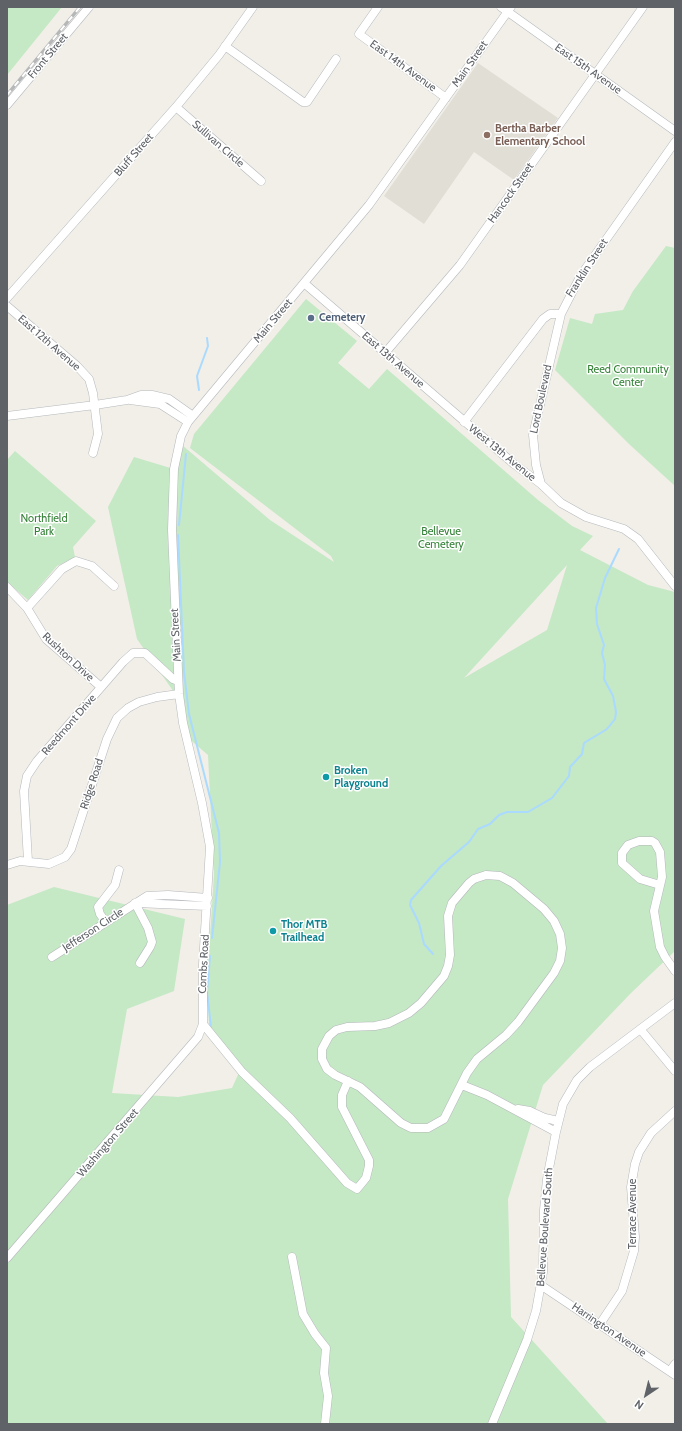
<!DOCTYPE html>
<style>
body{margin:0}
#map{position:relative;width:682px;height:1431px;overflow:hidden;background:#f1efe8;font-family:Cabin,sans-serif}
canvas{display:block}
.frame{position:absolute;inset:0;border:8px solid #5f6368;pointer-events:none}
.north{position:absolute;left:626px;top:1375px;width:40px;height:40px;-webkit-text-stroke:3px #fff;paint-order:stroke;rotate:215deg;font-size:11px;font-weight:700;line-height:16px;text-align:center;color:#5f6368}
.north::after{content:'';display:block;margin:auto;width:14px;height:18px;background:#5f6368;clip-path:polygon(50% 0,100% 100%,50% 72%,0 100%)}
</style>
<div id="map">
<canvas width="682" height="1431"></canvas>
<div class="frame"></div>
<div class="north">N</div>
</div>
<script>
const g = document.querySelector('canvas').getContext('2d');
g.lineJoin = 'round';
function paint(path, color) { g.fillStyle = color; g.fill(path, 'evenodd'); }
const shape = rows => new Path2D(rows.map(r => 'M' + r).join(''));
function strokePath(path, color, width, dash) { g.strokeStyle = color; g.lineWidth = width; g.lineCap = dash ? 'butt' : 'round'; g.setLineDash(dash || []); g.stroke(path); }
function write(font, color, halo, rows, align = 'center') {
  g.font = font + ' Cabin,sans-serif'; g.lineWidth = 3; g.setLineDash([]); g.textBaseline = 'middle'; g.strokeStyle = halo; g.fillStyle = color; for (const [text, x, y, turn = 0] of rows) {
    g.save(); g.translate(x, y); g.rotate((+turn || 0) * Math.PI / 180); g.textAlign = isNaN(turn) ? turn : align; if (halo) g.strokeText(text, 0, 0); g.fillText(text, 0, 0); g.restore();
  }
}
paint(shape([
 [478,63,558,118,514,180,474,152,424,224,384,196]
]), '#e1ded6');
paint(shape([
 [7,7,62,7,7,75],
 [666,246,675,248,675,486,629,444,555,370,570,318,592,324,595,314,623,310,633,291],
 [306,299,357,341,338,363,369,389,387,369,538,500,572,526,593,536,580,550,648,585,675,592,675,951,630,994,543,1085,508,1199,511,1317,608,1424,7,1424,7,905,54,887,185,919,174,991,127,1009,112,1093,178,1097,232,1088,242,1066,209,1026,207,982,214,875,208,755,187,737,185,708,137,639,108,507,134,457,177,470,182,445,270,520,334,562,331,556,190,448,194,434],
 [567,565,547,630,464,678],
 [15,451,96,521,73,547,75,557,57,566,28,600,7,582,7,460]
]), '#c5e8c5');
strokePath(shape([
 [199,390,197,376,208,346,207,338],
 [179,525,186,454],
 [178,535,184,672,189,714,219,833,220,862,212,938],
 [433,954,424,944,419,923,410,905,411,900,441,866,469,842,478,829,490,824,499,815,507,812,528,812,552,798,569,776,570,767,582,754,584,743,607,729,615,719,616,712,613,696,604,679,605,665,602,653,604,645,597,624,596,608,605,578,619,549],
 [210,956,207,992,211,1027]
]), '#aadaff', 2);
const minor = shape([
 [378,7,359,34,446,98],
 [501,7,675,131],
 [225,46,303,102,307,102,336,59],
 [7,105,89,7],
 [176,107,261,181],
 [304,283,514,464,541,484,561,503,586,517,624,529,638,539,675,586],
 [7,298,176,107,219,55,253,7],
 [7,306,77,366,89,379,93,393,98,434,93,453],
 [385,353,460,265,643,7],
 [130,400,160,404,188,422],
 [7,416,95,405,127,400,141,395,152,395,169,399,193,416],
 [464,422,543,319,550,314,561,314],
 [541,484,536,465,533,435,561,314,581,275,675,142],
 [7,587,27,608,46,639,101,687],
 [27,608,62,569,76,561,92,566,114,586],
 [28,861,24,791,27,776,37,761,123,662,133,653,145,653,173,679,178,681],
 [7,865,20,861,49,864,65,857,71,849,107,739,117,718,128,708,139,702,157,697,179,694],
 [486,875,500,876,513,883,544,909,554,921,560,934,562,948,560,961,554,973,518,1022,506,1035,477,1059,467,1073,444,1119,428,1128,411,1128,401,1123,360,1087,335,1075,327,1069,322,1059,322,1049,329,1036,336,1030,347,1027,375,1026,389,1023,409,1013,421,1003,444,976,448,966,450,955,448,916,452,903,469,883,474,879,486,875],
 [660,885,640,879,622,863,622,853,628,845,639,841,652,841,655,843,660,852,662,877,654,911,660,947,665,957,675,971],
 [135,903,148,928,152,942,150,947,140,963],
 [136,903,207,906],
 [105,921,100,914,98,907,115,885,119,870],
 [52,957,147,896,168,895,208,898],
 [641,1030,675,1071],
 [348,1081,342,1095,342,1107,369,1160,369,1166,366,1178,357,1189,347,1183,290,1118,242,1072,203,1024,203,964,210,847,202,803,183,723,179,694,172,530,174,469,181,436,188,422,369,205,511,7],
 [462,1085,487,1095,556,1132],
 [518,1109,530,1111,545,1118,558,1121],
 [292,1257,303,1314,315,1334,326,1348,324,1373,328,1396,325,1424],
 [7,1258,198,1037,203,1024],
 [542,1286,675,1375],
 [600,1324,622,1291,634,1251,635,1237,631,1187,635,1164,639,1152,651,1133,675,1111],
 [670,1371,675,1364],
 [492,1424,527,1340,536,1311,543,1272,544,1210,547,1179,556,1132,563,1104,577,1080,590,1067,675,1003]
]);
strokePath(minor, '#b5b8bc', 9);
strokePath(minor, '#fff', 8);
const rail = shape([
 [7,95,80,7]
]);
strokePath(rail, '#b6b7b8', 3.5);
strokePath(rail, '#fff', 2, [6]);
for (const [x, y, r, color] of [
 [487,135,4,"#8d6e63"],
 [311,318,4,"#5c6f8a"],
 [326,777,4,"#0f9aa8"],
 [273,931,4,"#0f9aa8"]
]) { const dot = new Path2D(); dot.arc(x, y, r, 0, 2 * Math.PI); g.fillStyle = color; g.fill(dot); strokePath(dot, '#fff', 1.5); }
write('11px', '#5f6368', '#fff', [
 ["Front Street",48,56,-50],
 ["Main Street",470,64,-55],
 ["East 14th Avenue",403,66,36],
 ["East 15th Avenue",588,69,35],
 ["Sullivan Circle",218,144,41],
 ["Bluff Street",134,155,-49],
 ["Hancock Street",511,193,-55],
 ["Franklin Street",587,268,-57],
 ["Main Street",273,321,-50],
 ["East 12th Avenue",49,343,41],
 ["East 13th Avenue",393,360,41],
 ["Lord Boulevard",541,399,-78],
 ["West 13th Avenue",502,453,39],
 ["Main Street",176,635,-93],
 ["Rushton Drive",68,657,43],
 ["Reedmont Drive",69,725,-49],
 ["Ridge Road",92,784,-72],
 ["Jefferson Circle",93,930,-33],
 ["Combs Road",204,964,-87],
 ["Washington Street",108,1143,-49],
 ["Terrace Avenue",633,1214,-90],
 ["Bellevue Boulevard South",545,1227,-86],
 ["Harrington Avenue",609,1330,34]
]);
write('bold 11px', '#785e54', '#fff', [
 ["Bertha Barber",495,129],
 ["Elementary School",495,142]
], 'left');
write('bold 11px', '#4e5e75', '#fff', [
 ["Cemetery",319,318]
], 'left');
write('11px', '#348238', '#fff', [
 ["Reed Community",628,370],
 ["Center",628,383],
 ["Northfield",44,519],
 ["Park",44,532],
 ["Bellevue",441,532],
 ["Cemetery",441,545]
]);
write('bold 11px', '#0d838f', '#fff', [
 ["Broken",334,771],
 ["Playground",334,784],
 ["Thor MTB",281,925],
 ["Trailhead",281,938]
], 'left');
</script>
